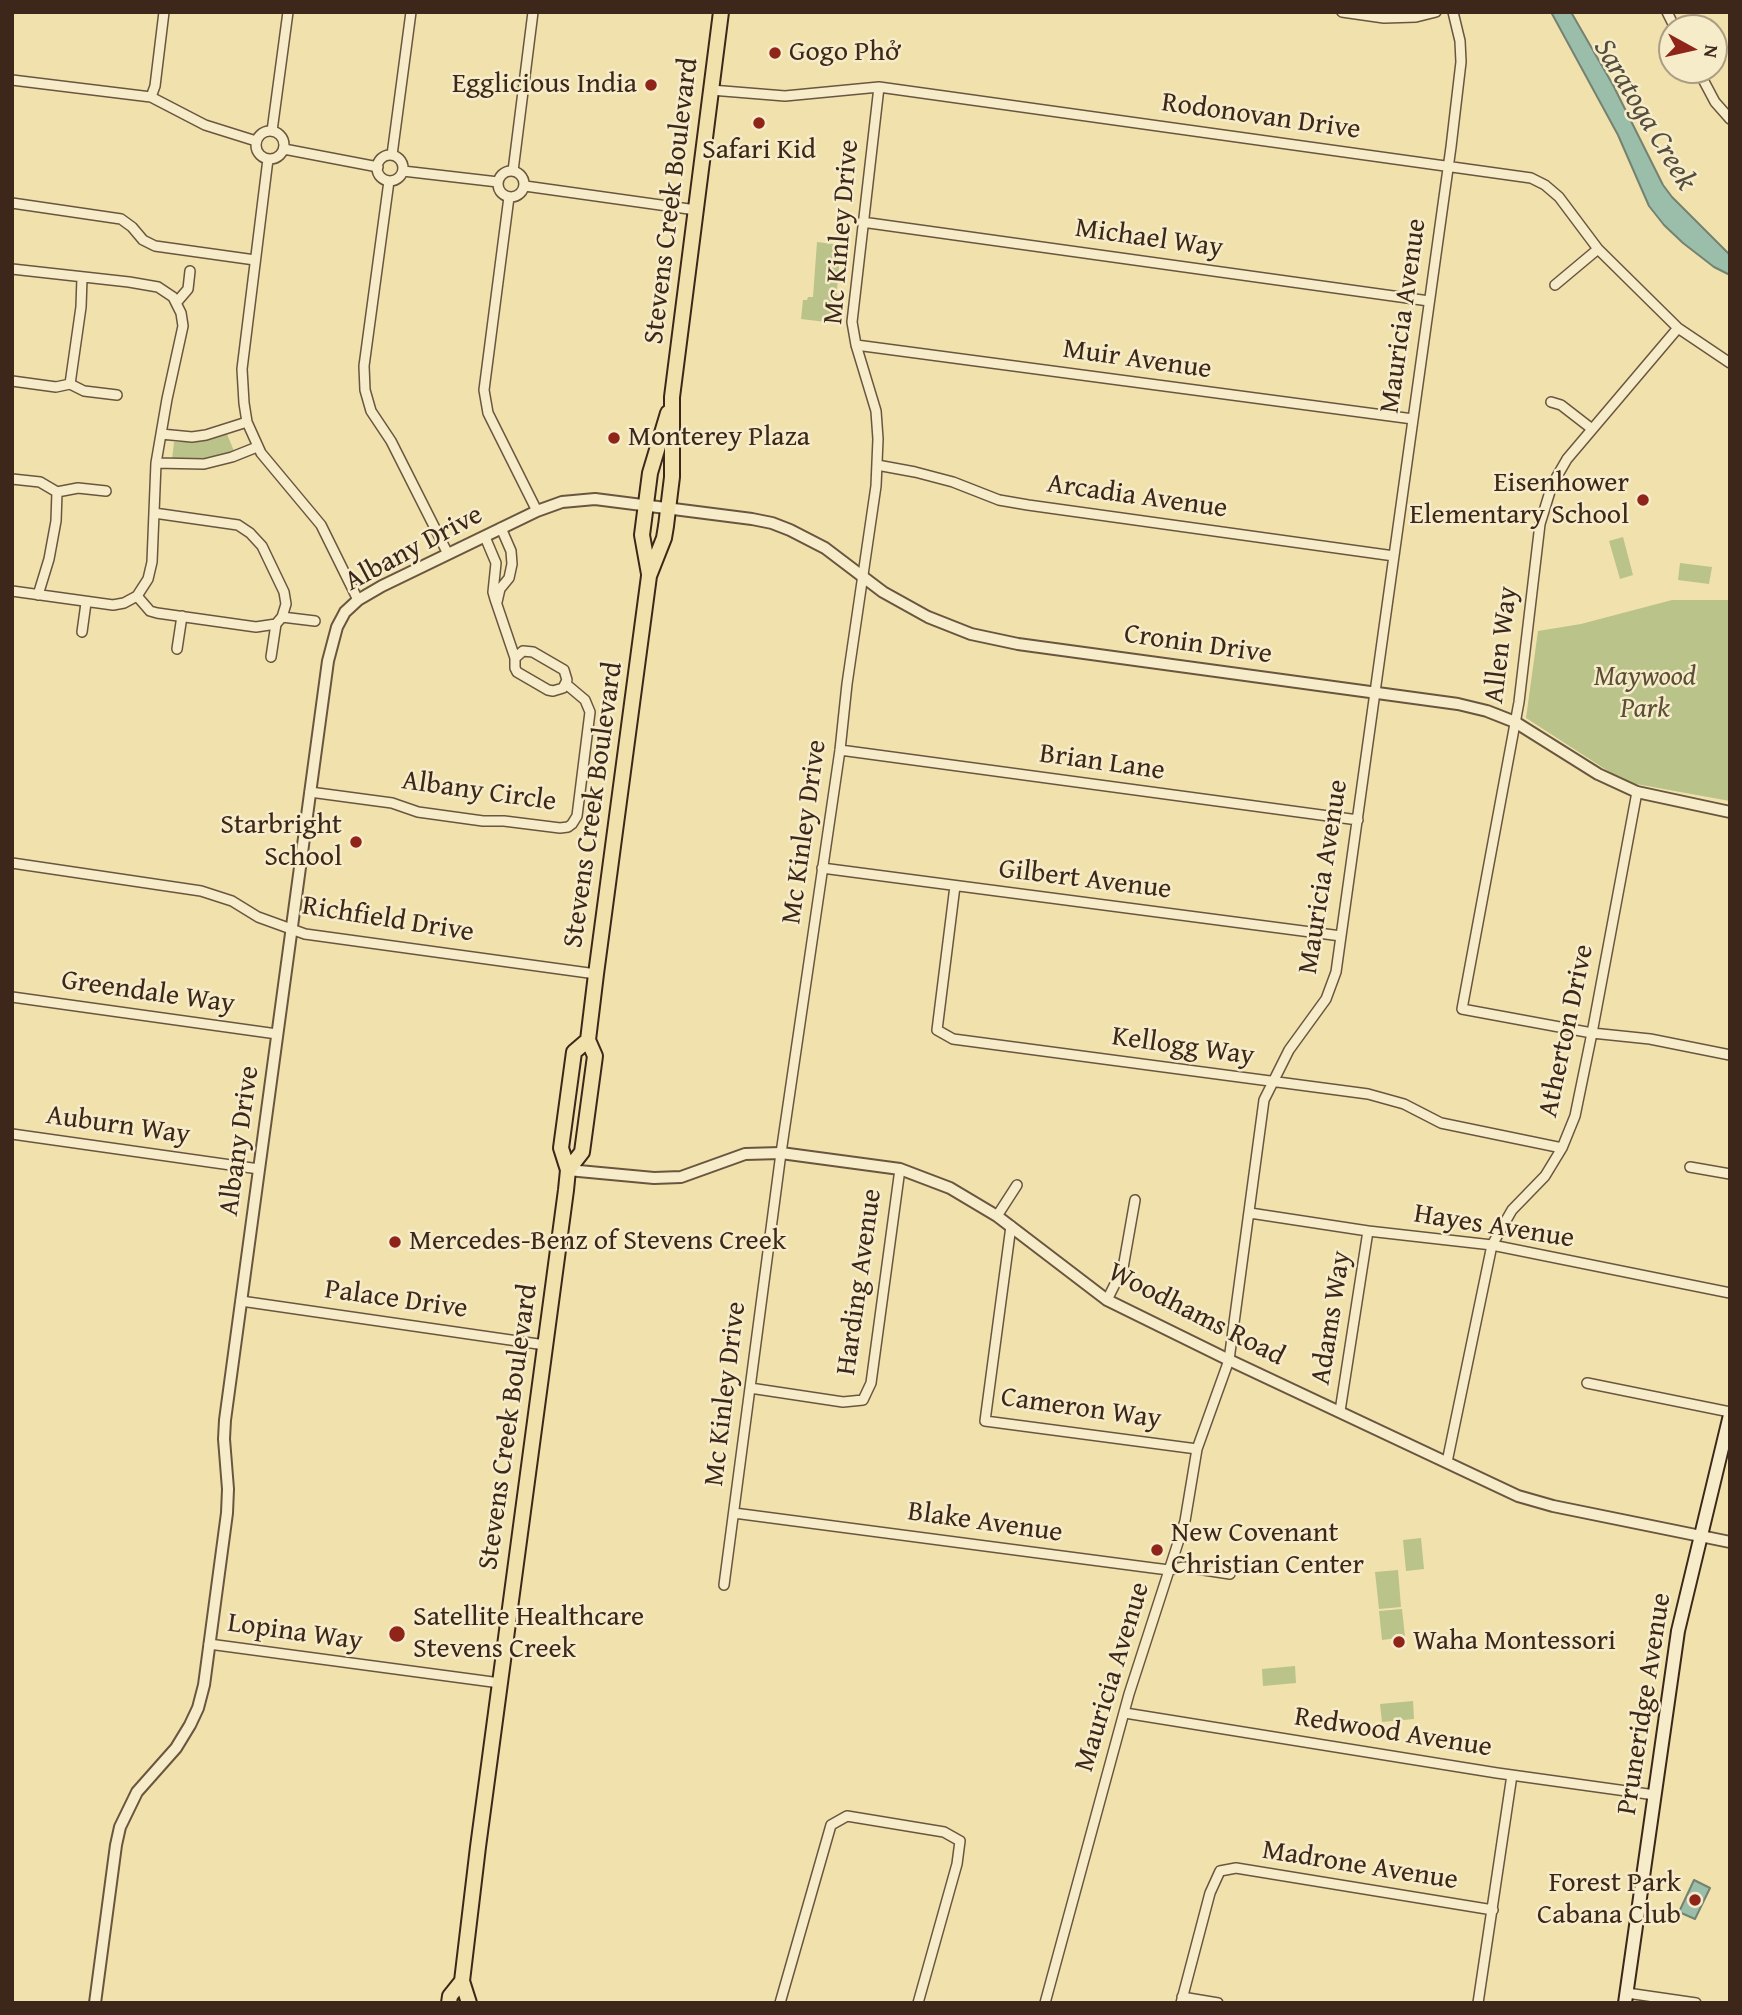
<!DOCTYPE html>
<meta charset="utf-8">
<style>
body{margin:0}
#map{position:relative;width:1742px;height:2015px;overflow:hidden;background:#f1e1ad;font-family:"Gentium Book Plus",serif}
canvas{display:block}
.frame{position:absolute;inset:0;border:14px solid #3d271a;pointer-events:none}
.north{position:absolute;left:1658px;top:14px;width:70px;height:70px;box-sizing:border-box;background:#f6ecca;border:2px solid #ac9d84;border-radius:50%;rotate:98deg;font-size:19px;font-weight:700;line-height:28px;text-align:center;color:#3d271a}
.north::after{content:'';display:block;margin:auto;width:24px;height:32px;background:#8f2418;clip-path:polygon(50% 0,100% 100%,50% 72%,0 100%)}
</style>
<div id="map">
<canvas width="1742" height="2015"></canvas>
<div class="frame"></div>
<div class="north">N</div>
</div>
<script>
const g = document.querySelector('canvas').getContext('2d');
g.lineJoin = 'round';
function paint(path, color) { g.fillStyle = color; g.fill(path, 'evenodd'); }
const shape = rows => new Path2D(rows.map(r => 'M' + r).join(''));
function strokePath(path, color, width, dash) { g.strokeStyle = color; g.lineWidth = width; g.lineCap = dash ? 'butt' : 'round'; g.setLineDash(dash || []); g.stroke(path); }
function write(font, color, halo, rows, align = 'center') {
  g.font = font + ' "Gentium Book Plus",serif'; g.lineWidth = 5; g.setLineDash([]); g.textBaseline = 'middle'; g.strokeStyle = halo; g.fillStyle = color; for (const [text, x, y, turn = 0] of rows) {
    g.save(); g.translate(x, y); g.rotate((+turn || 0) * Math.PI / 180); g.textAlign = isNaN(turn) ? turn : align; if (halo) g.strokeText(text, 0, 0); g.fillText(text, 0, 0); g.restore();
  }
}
paint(shape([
 [817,242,841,245,834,323,801,319,803,300,807,300,808,297,813,297],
 [227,434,234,451,203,459,172,460,174,442,201,441],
 [1623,537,1633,575,1620,579,1609,541],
 [1680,563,1712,567,1709,584,1678,580],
 [1672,600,1730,600,1730,801,1625,782,1526,718,1538,631,1581,624],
 [1421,1538,1424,1569,1406,1571,1403,1540],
 [1398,1570,1401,1607,1379,1609,1375,1572],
 [1402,1609,1405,1637,1382,1640,1379,1611],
 [1295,1666,1296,1683,1263,1686,1262,1669],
 [1413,1701,1414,1719,1382,1722,1380,1704]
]), '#bac38a');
const water = shape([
 [1551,12,1571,12,1613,85,1663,185,1672,197,1730,255,1730,275,1714,267,1683,243,1664,225,1649,206,1618,135,1551,12],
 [1694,1880,1710,1888,1695,1919,1679,1912,1694,1880]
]);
paint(water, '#9bbeab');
strokePath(water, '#758271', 2);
const minor = shape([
 [1342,12,1384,18,1416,17,1436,12],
 [1667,12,1675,28],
 [1698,70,1715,102,1730,119],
 [12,80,151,97,205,125,256,141],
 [711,90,785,96,879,87,1531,178,1545,185,1559,197,1598,249,1678,328,1730,363],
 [151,97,155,86,164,12],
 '256 145a14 14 0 1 1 28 0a14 14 0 1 1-28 0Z',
 [272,131,288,12],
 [284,149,378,167],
 [392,155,411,12],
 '377 168a13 13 0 1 1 26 0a13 13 0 1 1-26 0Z',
 [268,159,242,369,244,403,247,422,261,453,321,525,358,600],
 '498 184a13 13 0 1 1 26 0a13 13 0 1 1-26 0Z',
 [403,171,498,182],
 [513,171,533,12],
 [389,181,364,366,365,390,371,411,391,441,448,554],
 [525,186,696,210],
 [509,197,484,390,488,413,537,511],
 [12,203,121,219,132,227,143,240,155,246,255,260],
 [862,222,1429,301],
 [12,269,129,282,158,287,173,297,181,313,183,326,167,399,156,463,152,562,148,579,137,596,124,603,113,605,12,591],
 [1555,285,1598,249],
 [176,303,188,289,190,271],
 [1678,328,1567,459,1552,485,1540,524,1519,702,1462,1009,1592,1033,1650,1039,1730,1055],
 [856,345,1413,419],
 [12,381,56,387,70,384,84,391,117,395],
 [70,384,81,307,82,278],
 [1551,402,1561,405,1592,429],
 [161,434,192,437,206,435,247,422],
 [156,463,204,464,232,457,257,447],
 [877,465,915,472,953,482,999,500,1028,505,1394,556],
 [12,479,40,482,57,492,78,488,106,491],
 [485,537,496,563,493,592,495,599,515,658],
 [38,595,49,559,56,521,57,492],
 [137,596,150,611,157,613,256,627,276,624,282,617,286,604,284,592,262,546,250,533,238,525,154,513],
 [497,602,500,589,509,578,512,564,511,551,501,528],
 [282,617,315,621],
 [82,632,86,603],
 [177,649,182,616],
 [523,651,533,652,564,670,567,680,563,688,553,691,548,690,517,672,515,668,515,658,523,651],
 [271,657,276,624],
 [840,750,1358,820],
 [310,792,392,803,418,812,483,821,504,821,560,828,568,827,572,824,577,816,590,712,585,700,566,684],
 [12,863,201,891,232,901,258,917,305,934,596,974],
 [822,868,1341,936],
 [955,886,937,1030,953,1039,1368,1094,1404,1104,1441,1123,1562,1148],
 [12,997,277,1034],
 [12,1134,259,1169],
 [1690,1167,1730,1174],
 [1250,1213,1368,1231,1492,1245,1730,1293],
 [997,1216,1017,1185],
 [1011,1226,985,1421,1197,1449],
 [1107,1300,1123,1268,1135,1200],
 [241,1301,545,1345],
 [1587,1383,1730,1412],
 [750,1388,843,1402,863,1400,871,1383,900,1169],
 [1340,1411,1368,1231],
 [1447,1462,1492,1245,1512,1210,1545,1176,1562,1148,1575,1116,1592,1033,1637,792],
 [734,1513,1153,1568,1169,1570,1184,1567,1230,1574],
 [724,1585,781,1153,840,750,847,684,876,486,878,439,876,411,856,345,852,322,879,87],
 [209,1644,500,1683],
 [1125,1713,1497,1773,1655,1795],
 [1627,1993,1696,2003],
 [1182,1997,1218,2003],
 [780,2003,831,1825,847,1816,944,1832,960,1841,957,1864,918,2003],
 [1045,2003,1129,1694,1185,1521,1197,1449,1229,1360,1264,1100,1289,1050,1326,999,1336,972,1451,147,1461,62,1460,41,1453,12],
 [1181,2003,1210,1893,1220,1871,1236,1868,1493,1910],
 [1478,2003,1512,1775]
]);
const tertiary = shape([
 [568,1170,654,1178,681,1177,745,1154,781,1153,900,1169,950,1188,997,1216,1107,1300,1229,1360,1518,1496,1553,1506,1730,1542],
 [95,2003,116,1845,120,1827,137,1792,176,1748,190,1725,198,1708,204,1685,227,1513,228,1489,224,1439,225,1420,328,661,337,627,345,612,358,600,382,586,537,511,562,502,595,499,752,519,772,523,790,530,825,548,883,592,928,617,971,634,1018,644,1458,704,1487,711,1515,722,1598,774,1637,792,1730,812]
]);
const secondary = shape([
 [1625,2003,1678,1631,1730,1415]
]);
const primary = shape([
 [649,574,642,535,650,473,668,413],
 [568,1170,582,1152,595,1056,588,1040,596,974,649,576,664,538,666,526,672,477,672,397,721,12],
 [449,2003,450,1996,462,1981],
 [469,2003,462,1981,478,1847,566,1190,568,1170,561,1148,574,1052,588,1040]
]);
strokePath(minor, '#6a563f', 12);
strokePath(tertiary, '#6a563f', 14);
strokePath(secondary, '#3d271a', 16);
strokePath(primary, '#3d271a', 18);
strokePath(minor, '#f6ecca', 9);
strokePath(tertiary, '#f6ecca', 10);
strokePath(secondary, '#f6ecca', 12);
strokePath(primary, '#f1e1ad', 14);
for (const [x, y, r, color] of [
 [775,53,7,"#8f2418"],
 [651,85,7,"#8f2418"],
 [759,123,7,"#8f2418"],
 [614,438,7,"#8f2418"],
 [1643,500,7,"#8f2418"],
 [356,842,7,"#8f2418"],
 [395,1242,7,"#8f2418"],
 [1157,1550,7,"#8f2418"],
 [397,1634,9,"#8f2418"],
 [1399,1642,7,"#8f2418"],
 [1695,1900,7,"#8f2418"]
]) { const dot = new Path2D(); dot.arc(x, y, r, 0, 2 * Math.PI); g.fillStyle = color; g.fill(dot); strokePath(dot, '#f6ecca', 2.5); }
write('28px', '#3d271a', '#f6ecca', [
 ["Gogo Phở",789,53],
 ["Egglicious India",637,85,"right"],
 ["Safari Kid",759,151,"center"],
 ["Monterey Plaza",628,438],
 ["Eisenhower",1629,484,"right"],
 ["Elementary School",1629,516,"right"],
 ["Starbright",342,826,"right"],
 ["School",342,858,"right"],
 ["Mercedes-Benz of Stevens Creek",409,1242],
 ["New Covenant",1171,1534],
 ["Christian Center",1171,1566],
 ["Satellite Healthcare",413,1618],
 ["Stevens Creek",413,1650],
 ["Waha Montessori",1413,1642],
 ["Forest Park",1681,1884,"right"],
 ["Cabana Club",1681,1916,"right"]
], 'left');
write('28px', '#3d271a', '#f6ecca', [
 ["Rodonovan Drive",1261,117,8],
 ["Stevens Creek Boulevard",672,201,-83],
 ["Mc Kinley Drive",842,232,-85],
 ["Michael Way",1149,239,8],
 ["Mauricia Avenue",1404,316,-82],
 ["Muir Avenue",1137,360,8],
 ["Arcadia Avenue",1137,497,8],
 ["Albany Drive",414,549,-28],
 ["Cronin Drive",1198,645,8],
 ["Allen Way",1502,645,-83],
 ["Brian Lane",1102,763,8],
 ["Albany Circle",479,792,8],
 ["Stevens Creek Boulevard",594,805,-82],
 ["Mc Kinley Drive",805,832,-82],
 ["Mauricia Avenue",1324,877,-81],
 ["Gilbert Avenue",1085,880,7],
 ["Richfield Drive",388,920,9],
 ["Greendale Way",148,993,8],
 ["Atherton Drive",1567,1031,-78],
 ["Kellogg Way",1183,1047,8],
 ["Auburn Way",118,1126,8],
 ["Albany Drive",240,1141,-82],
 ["Hayes Avenue",1494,1227,9],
 ["Harding Avenue",860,1282,-82],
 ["Palace Drive",396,1300,8],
 ["Woodhams Road",1196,1315,27],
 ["Adams Way",1332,1318,-81],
 ["Mc Kinley Drive",726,1394,-83],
 ["Cameron Way",1081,1409,8],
 ["Stevens Creek Boulevard",509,1427,-82],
 ["Blake Avenue",985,1523,8],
 ["Lopina Way",295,1633,8],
 ["Mauricia Avenue",1113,1677,-73],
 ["Pruneridge Avenue",1645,1704,-81],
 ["Redwood Avenue",1393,1733,9],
 ["Madrone Avenue",1360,1866,9]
]);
write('italic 28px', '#5c4e36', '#f6ecca', [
 ["Maywood",1645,678],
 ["Park",1645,710]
]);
write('italic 30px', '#544d3e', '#f6ecca', [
 ["Saratoga Creek",1644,115,59]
]);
</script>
